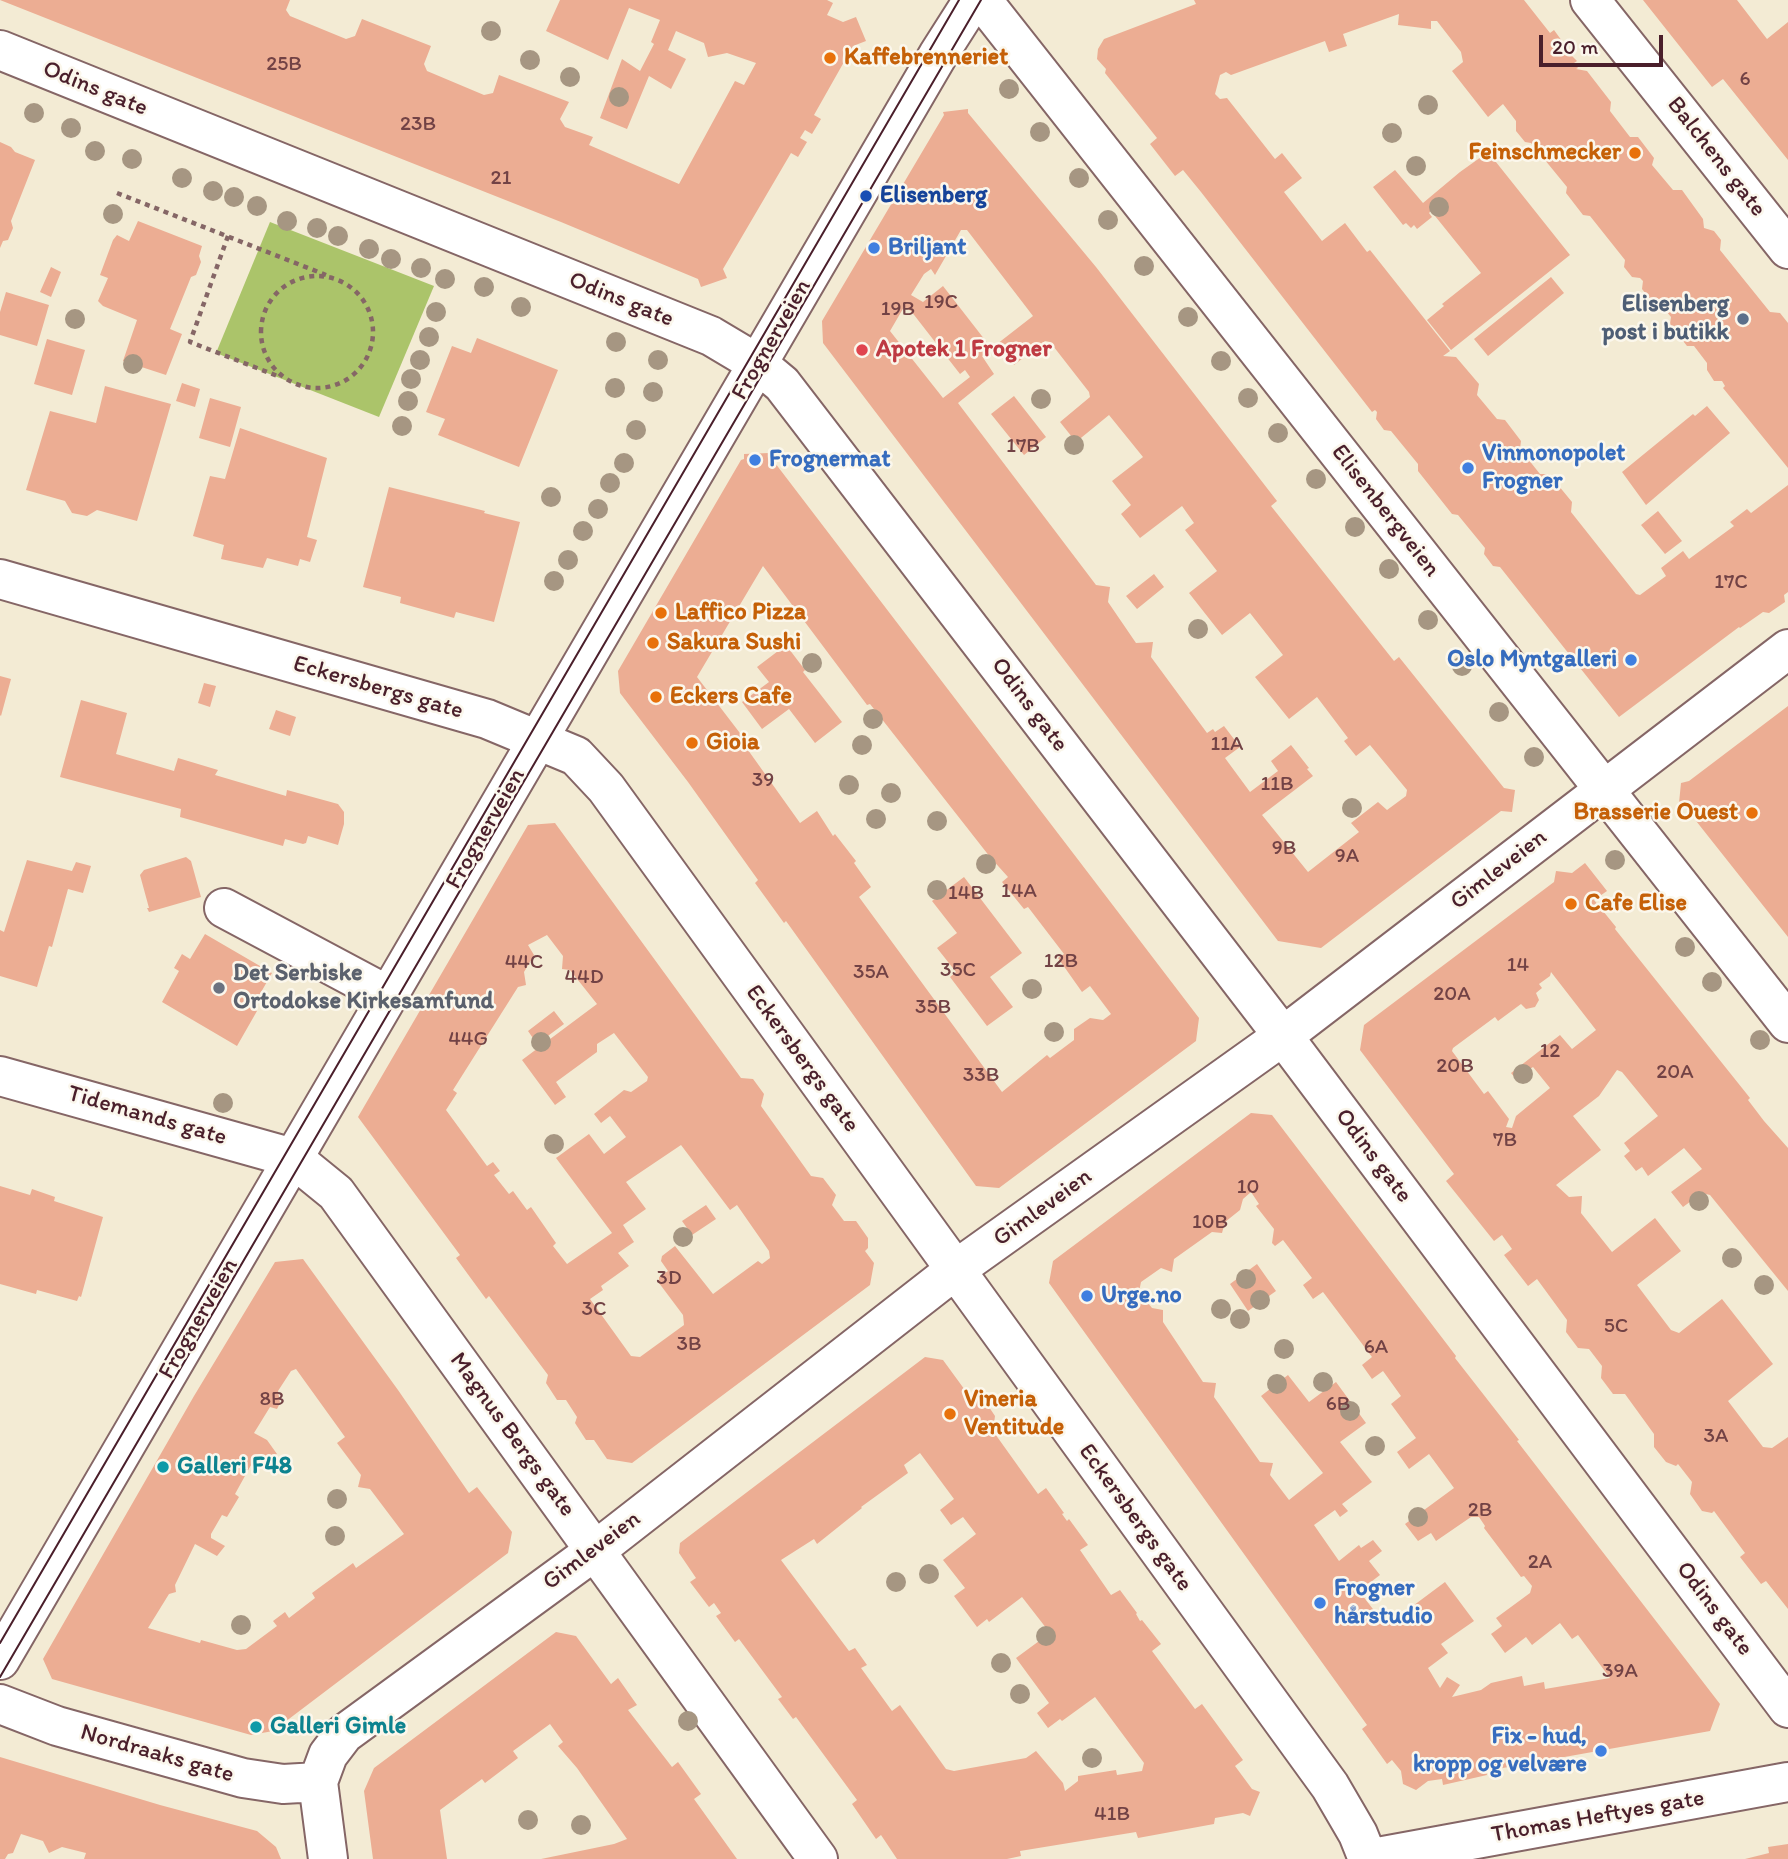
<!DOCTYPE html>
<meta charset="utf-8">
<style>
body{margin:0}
#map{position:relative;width:1788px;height:1859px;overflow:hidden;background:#f3ebd4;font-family:Itim,sans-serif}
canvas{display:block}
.scale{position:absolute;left:1539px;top:35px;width:124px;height:32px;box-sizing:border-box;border:4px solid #4a1f2b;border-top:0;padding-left:9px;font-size:21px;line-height:24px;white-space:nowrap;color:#4a1f2b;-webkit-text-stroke:5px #fbf7ec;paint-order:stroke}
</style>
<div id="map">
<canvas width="1788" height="1859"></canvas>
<div class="scale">20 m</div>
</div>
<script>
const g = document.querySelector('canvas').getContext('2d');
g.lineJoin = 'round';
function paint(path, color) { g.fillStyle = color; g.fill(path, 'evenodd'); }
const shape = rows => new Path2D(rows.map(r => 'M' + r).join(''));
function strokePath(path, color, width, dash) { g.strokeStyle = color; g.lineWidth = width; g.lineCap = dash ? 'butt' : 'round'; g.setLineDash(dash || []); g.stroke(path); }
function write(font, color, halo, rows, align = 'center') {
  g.font = font + ' Itim,sans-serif'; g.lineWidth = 5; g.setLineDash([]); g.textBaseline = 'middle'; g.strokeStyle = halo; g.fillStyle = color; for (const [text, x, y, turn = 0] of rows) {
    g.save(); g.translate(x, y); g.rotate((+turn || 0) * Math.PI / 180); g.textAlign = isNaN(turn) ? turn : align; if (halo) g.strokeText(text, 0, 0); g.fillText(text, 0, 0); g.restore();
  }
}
paint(shape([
 [270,222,434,286,379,417,216,353]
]), '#abc46a');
paint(shape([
 [0,0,290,0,286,10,290,16,346,39,355,36,362,19,431,46,424,64,427,71,484,95,493,93,499,75,569,102,560,119,565,127,593,137,589,145,679,184,735,81,744,85,756,63,727,53,708,57,704,43,676,31,668,50,686,59,671,89,649,76,627,129,600,118,622,59,640,71,654,44,651,42,660,20,629,8,608,60,546,31,560,0,827,0,833,3,827,15,843,22,856,17,866,41,853,46,814,115,821,119,812,134,805,130,800,138,807,142,798,157,791,153,723,269,727,278,701,287,698,279,561,222],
 [1194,0,1524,0,1550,33,1554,30,1562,41,1559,43,1577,61,1574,63,1578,68,1576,69,1587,71,1611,102,1610,111,1630,137,1638,137,1654,158,1652,165,1673,190,1682,190,1703,219,1704,228,1714,231,1721,240,1720,250,1770,312,1780,313,1788,323,1788,468,1723,388,1725,386,1722,381,1714,381,1707,370,1707,363,1694,346,1687,346,1670,324,1671,317,1657,300,1650,299,1642,289,1643,281,1640,278,1632,277,1624,267,1625,260,1590,216,1583,215,1566,193,1567,187,1531,143,1525,142,1516,131,1516,121,1503,104,1488,117,1452,71,1463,62,1461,52,1437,21,1431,21,1431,29,1398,25,1399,14,1343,34,1347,46,1329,52,1325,41,1231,75,1226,72,1220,75,1215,94,1220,99,1227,98,1275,159,1282,153,1302,178,1284,192,1322,241,1345,223,1367,252,1370,250,1374,255,1450,351,1443,356,1456,357,1479,384,1477,395,1497,419,1505,420,1521,441,1520,449,1540,474,1549,474,1572,502,1571,512,1636,594,1640,595,1666,576,1661,568,1683,551,1689,559,1734,526,1730,522,1747,509,1751,513,1788,485,1788,592,1784,595,1785,602,1769,613,1763,612,1740,628,1739,627,1619,717,1500,567,1493,566,1484,554,1485,548,1458,515,1452,514,1418,471,1418,464,1391,431,1384,430,1376,419,1377,412,1375,410,1372,412,1201,192,1183,170,1175,176,1150,144,1157,138,1105,73,1106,69,1097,59,1098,49,1104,39,1196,4],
 [1643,0,1737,0,1767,39,1788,22,1788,160,1723,79,1712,87],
 [968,109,968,113,1096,267,1277,501,1271,506,1394,661,1399,657,1504,788,1515,790,1512,812,1501,811,1321,948,1278,941,823,343,822,321,944,115,943,112],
 [961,230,967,230,1033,316,997,344,1014,365,1045,341,1050,342,1089,392,1090,397,1060,422,1076,442,1109,415,1143,457,1112,481,1131,505,1121,514,1140,538,1182,506,1194,523,1185,530,1217,571,1189,593,1222,635,1250,613,1283,655,1255,677,1289,719,1317,697,1348,738,1344,741,1356,756,1370,745,1407,790,1406,796,1387,810,1378,802,1351,823,1359,832,1308,872,1262,815,1313,776,1307,769,1309,768,1291,745,1271,761,1278,771,1250,792,1225,758,1240,747,1224,726,1215,732,1213,729,1207,733,1151,657,1153,642,1136,643,1108,602,1110,587,1096,585,958,403,994,374,982,356,992,349,943,286,923,302,911,295,924,274,931,269,935,275],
 [904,307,911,311,960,374,965,370,970,377,943,398,890,331],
 [0,142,11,147,15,152,35,160,11,221,13,228,8,240,3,241,0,248],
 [1488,152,1570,255,1451,350,1427,320,1444,306,1442,304,1481,273,1431,211,1429,213,1432,217,1417,229,1414,225,1411,228,1406,223,1403,225,1373,187,1395,170,1423,203,1460,172],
 [138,221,202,246,199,256,201,262,196,275,191,277,170,329,182,334,166,375,123,361,137,320,103,306,98,301,108,278,100,275,113,240,117,235,129,241],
 [51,267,61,272,51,297,40,292],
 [1551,277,1564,293,1488,356,1474,339],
 [6,292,49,305,37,346,0,335,0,312],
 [477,338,558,370,519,467,438,435,445,419,426,412,452,346,471,353],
 [47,339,85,350,72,395,34,384],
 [182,383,200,389,195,407,176,401],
 [105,386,171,404,137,521,97,510,87,516,72,513,65,501,26,490,50,411,96,423],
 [1014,396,1046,437,1024,455,991,414],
 [210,398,241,407,230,447,199,438],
 [1707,406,1730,433,1646,505,1622,472,1693,414,1695,416],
 [240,428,327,458,307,537,317,540,310,562,300,559,298,566,267,558,263,568,221,559,224,545,193,536,210,476,225,479],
 [769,453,769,458,772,459,1199,1018,1196,1041,999,1188,976,1186,786,921,784,923,755,883,758,880,688,782,620,693,618,671,741,460,744,459,744,454],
 [763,566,867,705,870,704,990,857,1008,877,1002,882,1024,909,1028,907,1064,954,1058,958,1082,992,1090,986,1111,1014,1103,1020,1090,1018,1074,1029,1074,1040,1050,1058,1047,1055,1002,1092,859,897,871,887,854,863,856,861,835,834,833,836,817,811,800,823,743,743,746,741,697,677],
 [389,487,485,511,484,513,520,522,494,622,456,612,454,618,400,603,401,597,363,587],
 [1658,511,1682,541,1665,554,1641,525],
 [1154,574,1164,587,1137,609,1126,596],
 [786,645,805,670,803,672,842,722,815,743,789,709,762,729,742,702,769,682,757,667],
 [0,676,11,679,1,716,0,715],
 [204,683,216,686,210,707,198,703],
 [81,700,127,713,116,754,174,771,178,758,218,770,215,775,286,796,287,790,338,804,344,812,344,824,338,845,308,836,306,843,303,844,285,839,283,846,180,817,181,809,60,777],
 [1788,706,1788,937,1685,807,1681,807,1679,803,1681,783,1689,781],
 [276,710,296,717,290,736,269,729],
 [555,823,741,1078,753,1079,764,1094,761,1106,811,1176,823,1178,836,1195,832,1205,844,1221,856,1221,868,1238,868,1248,865,1251,874,1263,870,1285,632,1463,607,1459,594,1440,586,1440,575,1423,577,1417,566,1400,557,1400,546,1383,548,1375,489,1296,486,1299,456,1258,460,1255,358,1117,528,825],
 [547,935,563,956,562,969,570,970,597,1004,522,1060,555,1105,566,1097,556,1082,597,1052,597,1044,614,1033,648,1077,647,1081,631,1092,624,1090,594,1114,601,1123,610,1116,626,1137,604,1154,589,1134,556,1158,612,1233,567,1264,553,1246,556,1243,531,1207,527,1210,513,1191,509,1194,494,1175,500,1171,493,1162,487,1166,446,1110,457,1093,453,1090,518,987,526,985,524,972,534,955,528,945],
 [681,1145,730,1210,737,1205,769,1251,770,1258,762,1264,758,1261,713,1294,675,1246,662,1256,661,1261,668,1271,659,1277,659,1283,683,1315,684,1325,640,1357,631,1356,590,1299,603,1290,601,1286,629,1266,618,1253,634,1242,623,1225,646,1209,626,1182],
 [186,857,191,861,201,897,149,912,147,908,149,908,140,875,144,870],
 [27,860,72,871,76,862,91,866,83,893,68,889,52,947,49,946,37,987,0,976,0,930,4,932],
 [1585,863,1607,891,1594,900,1616,927,1615,929,1750,1098,1748,1100,1764,1121,1788,1148,1788,1291,1710,1195,1702,1193,1683,1207,1671,1192,1702,1169,1684,1148,1648,1176,1642,1167,1636,1171,1624,1156,1630,1151,1624,1143,1658,1116,1622,1072,1617,1070,1599,1096,1573,1116,1601,1150,1556,1185,1569,1197,1582,1196,1581,1213,1612,1252,1655,1218,1681,1251,1637,1285,1671,1330,1679,1333,1722,1299,1773,1364,1728,1401,1763,1447,1772,1448,1788,1437,1788,1609,1766,1581,1761,1584,1740,1557,1745,1553,1714,1511,1712,1513,1702,1511,1690,1494,1692,1482,1678,1464,1676,1466,1666,1462,1654,1447,1654,1434,1625,1394,1613,1394,1601,1378,1602,1366,1589,1349,1578,1348,1566,1332,1567,1320,1537,1279,1528,1286,1504,1255,1512,1249,1502,1235,1494,1241,1446,1181,1454,1174,1360,1050,1364,1025,1554,882,1556,871,1572,873],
 [1551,972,1596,1030,1572,1049,1560,1035,1511,1073,1516,1079,1533,1067,1550,1088,1516,1116,1512,1128,1506,1127,1509,1119,1488,1091,1484,1094,1452,1051,1453,1048,1495,1017,1498,1021,1521,1004,1526,1009,1535,1007,1539,1000,1536,993,1542,988,1539,984,1550,976],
 [964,877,1022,953,990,977,1013,1007,987,1026,950,977,956,972,937,948,957,933,932,901],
 [205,934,272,973,252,1008,257,1011,237,1046,162,1002,179,971,174,968,182,954,190,959],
 [554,1011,564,1024,537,1044,528,1031],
 [1251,1113,1272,1115,1456,1356,1455,1358,1519,1440,1517,1441,1720,1704,1710,1731,1486,1771,1487,1775,1443,1785,1442,1779,1428,1781,1416,1790,1403,1784,1401,1771,1392,1760,1387,1764,1362,1729,1367,1725,1049,1283,1053,1261],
 [1251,1192,1259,1204,1256,1206,1274,1229,1272,1243,1275,1246,1283,1240,1312,1278,1303,1285,1313,1299,1323,1292,1372,1357,1362,1365,1372,1379,1383,1371,1401,1396,1391,1404,1416,1438,1397,1452,1409,1469,1429,1454,1454,1488,1405,1524,1418,1541,1431,1533,1436,1541,1471,1517,1479,1517,1485,1526,1484,1528,1521,1577,1524,1576,1532,1586,1530,1593,1496,1618,1502,1626,1491,1634,1505,1653,1526,1637,1532,1645,1560,1623,1572,1639,1578,1635,1610,1678,1545,1689,1544,1682,1524,1686,1522,1676,1491,1683,1481,1690,1452,1697,1460,1685,1447,1677,1440,1688,1428,1668,1448,1653,1441,1644,1474,1621,1445,1582,1386,1626,1359,1591,1380,1575,1369,1561,1382,1551,1373,1540,1361,1548,1359,1545,1339,1561,1314,1525,1335,1510,1340,1517,1348,1511,1342,1504,1372,1482,1340,1442,1366,1423,1336,1382,1309,1402,1288,1375,1261,1396,1323,1473,1289,1500,1270,1475,1273,1463,1260,1462,1214,1397,1216,1383,1203,1382,1163,1322,1163,1310,1152,1308,1139,1292,1141,1282,1161,1268,1172,1272,1174,1259,1212,1232,1222,1233,1225,1222,1240,1210,1243,1199],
 [0,1186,30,1195,32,1189,55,1197,54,1201,103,1217,81,1297,79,1296,77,1301,37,1290,36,1294,0,1284],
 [706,1205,716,1219,692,1235,682,1221],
 [303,1259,398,1390,469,1493,477,1487,512,1532,508,1553,273,1731,251,1735,52,1679,43,1659,194,1396,275,1262],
 [296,1369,345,1437,337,1443,361,1475,358,1487,370,1489,404,1534,356,1568,353,1563,312,1593,315,1598,289,1618,285,1612,273,1621,277,1626,246,1649,237,1650,201,1640,200,1643,148,1628,169,1594,176,1592,175,1585,195,1544,217,1556,225,1546,211,1538,211,1534,222,1515,227,1517,239,1497,235,1494,256,1456,260,1454,266,1462,277,1454,267,1440,254,1433,270,1407,277,1409,280,1403,278,1391,291,1371],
 [1257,1264,1276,1291,1248,1311,1230,1284],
 [925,1357,943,1360,970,1397,983,1398,995,1416,993,1431,1038,1494,1046,1488,1064,1513,1062,1514,1067,1521,1069,1519,1088,1545,1080,1550,1111,1595,1120,1590,1137,1613,1136,1614,1140,1621,1142,1620,1161,1644,1152,1651,1195,1709,1202,1704,1243,1760,1235,1766,1252,1789,1260,1792,1250,1816,1243,1813,1215,1818,1214,1824,1138,1838,1136,1832,1020,1851,1021,1856,1007,1859,897,1859,881,1835,876,1839,852,1804,857,1800,796,1717,793,1719,778,1699,782,1697,739,1639,735,1642,716,1616,721,1613,714,1603,709,1607,690,1582,696,1578,679,1553,680,1543],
 [920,1453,954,1499,940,1510,951,1525,963,1517,976,1534,943,1560,965,1588,954,1596,977,1627,987,1619,989,1622,1022,1597,1050,1633,1016,1658,1049,1703,1037,1713,1048,1728,1060,1719,1062,1721,1095,1697,1144,1763,1142,1771,1117,1775,1116,1770,1078,1776,1078,1781,1065,1791,1063,1783,1036,1751,1026,1758,954,1771,946,1769,900,1705,892,1711,861,1668,867,1665,855,1648,849,1651,781,1560,814,1539,817,1544,862,1508,861,1507,908,1473,904,1465],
 [556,1632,576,1636,611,1684,618,1678,637,1705,628,1710,672,1767,678,1762,701,1794,694,1799,737,1859,541,1859,614,1844,627,1839,577,1768,558,1746,563,1742,550,1724,513,1751,518,1758,485,1783,482,1779,440,1810,447,1859,373,1859,364,1791,374,1768],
 [0,1757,160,1805,257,1831,276,1847,281,1859,84,1859,86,1853,62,1847,49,1853,43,1841,21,1834,13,1853,8,1854,5,1859,0,1859],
 [1788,1844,1788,1859,1745,1859,1769,1853,1768,1847]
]), '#ecad93');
const minor = shape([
 [982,0,1788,1023],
 [1590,0,1788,249],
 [0,50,711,336,758,364,782,384,1283,1036,1788,1708],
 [0,579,487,719,576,756,606,788,1330,1786,1358,1834,1368,1859],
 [224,908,389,996],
 [0,1076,293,1158,336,1193,818,1859],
 [0,1660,938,55,973,0],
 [0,1704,57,1726,243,1778,283,1784,318,1782],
 [328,1859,318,1782,328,1755,344,1734,596,1550,955,1270,1283,1036,1788,649],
 [1367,1859,1788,1782]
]);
strokePath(minor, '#856666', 42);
strokePath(shape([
 [117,193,326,275],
 [228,236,190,342,280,377],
 '261 332a56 56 0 1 1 112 0a56 56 0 1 1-112 0Z'
]), '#856666', 4.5, [5, 5]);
strokePath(minor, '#fff', 38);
strokePath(shape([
 [0,1643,959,0],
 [0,1677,981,0]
]), '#4a1f2b', 2);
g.fillStyle = '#a69682';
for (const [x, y] of [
 [491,31],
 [530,60],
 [570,77],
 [1009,89],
 [619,97],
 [1428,105],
 [34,113],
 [71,128],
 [1040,132],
 [1392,133],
 [95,151],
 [132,159],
 [1416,166],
 [182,178],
 [1079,178],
 [213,191],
 [234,197],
 [257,206],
 [1439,207],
 [113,214],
 [1108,220],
 [287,221],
 [317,228],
 [338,236],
 [369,249],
 [391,259],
 [1144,266],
 [421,268],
 [445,279],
 [484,287],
 [521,307],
 [436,312],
 [1188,317],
 [75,319],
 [429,337],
 [616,342],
 [420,360],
 [658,360],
 [1221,361],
 [133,364],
 [411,379],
 [615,388],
 [653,392],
 [1248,398],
 [1041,399],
 [408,401],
 [402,426],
 [636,430],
 [1278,433],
 [1074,445],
 [624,463],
 [1316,479],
 [610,483],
 [551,497],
 [598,509],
 [1355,527],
 [583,531],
 [568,560],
 [1389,569],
 [554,581],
 [1428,620],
 [1198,629],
 [812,663],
 [1462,666],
 [1499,712],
 [873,719],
 [862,745],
 [1534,757],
 [849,785],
 [891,793],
 [1352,808],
 [876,819],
 [937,821],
 [1615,860],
 [986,864],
 [937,890],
 [1648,901],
 [1685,947],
 [1712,982],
 [1032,989],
 [1054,1032],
 [1760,1040],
 [541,1042],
 [1523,1074],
 [223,1103],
 [554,1144],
 [1699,1201],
 [683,1237],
 [1732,1258],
 [1246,1279],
 [1764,1285],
 [1260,1300],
 [1221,1309],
 [1240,1319],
 [1284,1349],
 [1323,1382],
 [1277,1384],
 [1350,1411],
 [1375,1446],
 [337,1499],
 [1418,1517],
 [335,1536],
 [929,1574],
 [896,1582],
 [241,1625],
 [1046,1636],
 [1001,1663],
 [1020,1694],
 [688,1721],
 [1092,1758],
 [528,1820],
 [581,1825]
]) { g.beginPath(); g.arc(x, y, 10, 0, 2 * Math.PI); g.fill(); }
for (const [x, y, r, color] of [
 [830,58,7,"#e8710a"],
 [1635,153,7,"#e8710a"],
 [866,196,7,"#1a4fb4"],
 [874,248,7,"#3f7fe0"],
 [1743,319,7,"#5c6f8a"],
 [862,350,7,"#e0444e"],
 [755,460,7,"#3f7fe0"],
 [1468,468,7,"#3f7fe0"],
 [661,613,7,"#e8710a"],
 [653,643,7,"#e8710a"],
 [1631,660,7,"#3f7fe0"],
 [656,697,7,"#e8710a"],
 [692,743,7,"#e8710a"],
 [1752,813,7,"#e8710a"],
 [1571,904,7,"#e8710a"],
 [219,988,7,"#6b7280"],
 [1087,1296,7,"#3f7fe0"],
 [950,1414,7,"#e8710a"],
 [163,1467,7,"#0f9aa8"],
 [1320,1603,7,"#3f7fe0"],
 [256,1727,7,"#0f9aa8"],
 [1601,1751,7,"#3f7fe0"]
]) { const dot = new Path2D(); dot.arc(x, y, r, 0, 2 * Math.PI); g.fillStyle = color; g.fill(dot); strokePath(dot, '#fbf7ec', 2.5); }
write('21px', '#724245', null, [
 ["25B",284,65],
 ["6",1745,80],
 ["23B",418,125],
 ["21",501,179],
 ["19C",941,303],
 ["19B",898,310],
 ["17B",1023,447],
 ["17C",1731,583],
 ["11A",1227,745],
 ["39",763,781],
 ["11B",1277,785],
 ["9B",1284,849],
 ["9A",1347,857],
 ["14A",1019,892],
 ["14B",966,894],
 ["12B",1061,962],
 ["44C",524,963],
 ["14",1518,966],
 ["35C",958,971],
 ["35A",871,973],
 ["44D",584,978],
 ["20A",1452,995],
 ["35B",933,1008],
 ["44G",468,1040],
 ["12",1550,1052],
 ["20B",1455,1067],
 ["20A",1675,1073],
 ["33B",981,1076],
 ["7B",1505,1141],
 ["10",1248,1188],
 ["10B",1210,1223],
 ["3D",669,1279],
 ["3C",594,1310],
 ["5C",1616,1327],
 ["3B",689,1345],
 ["6A",1376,1348],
 ["8B",272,1400],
 ["6B",1338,1405],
 ["3A",1716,1437],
 ["2B",1480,1511],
 ["2A",1540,1563],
 ["39A",1620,1672],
 ["41B",1112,1815]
]);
write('bold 24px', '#c56008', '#fbf7ec', [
 ["Kaffebrenneriet",844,58],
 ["Feinschmecker",1621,153,"right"],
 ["Laffico Pizza",675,613],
 ["Sakura Sushi",667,643],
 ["Eckers Cafe",670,697],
 ["Gioia",706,743],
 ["Brasserie Ouest",1738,813,"right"],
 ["Cafe Elise",1585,904],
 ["Vineria",964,1400],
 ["Ventitude",964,1428]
], 'left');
write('24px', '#4a1f2b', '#fbf7ec', [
 ["Odins gate",95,89,22],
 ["Balchens gate",1716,157,52],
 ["Odins gate",621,300,22],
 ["Frognerveien",772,340,-60],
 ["Elisenbergveien",1385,511,52],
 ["Eckersbergs gate",378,688,16],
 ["Odins gate",1029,705,53],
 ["Frognerveien",486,829,-60],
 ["Gimleveien",1499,870,-38],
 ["Eckersbergs gate",802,1059,54],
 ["Tidemands gate",147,1116,16],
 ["Odins gate",1373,1156,53],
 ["Gimleveien",1043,1208,-36],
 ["Frognerveien",199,1319,-60],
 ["Magnus Bergs gate",512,1435,54],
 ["Eckersbergs gate",1135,1518,54],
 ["Gimleveien",592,1551,-37],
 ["Odins gate",1714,1609,53],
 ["Nordraaks gate",157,1754,16],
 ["Thomas Heftyes gate",1598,1817,-10]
]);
write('bold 24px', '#164399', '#fbf7ec', [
 ["Elisenberg",880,196]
], 'left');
write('bold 24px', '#366cbe', '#fbf7ec', [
 ["Briljant",888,248],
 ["Vinmonopolet",1482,454],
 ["Frogner",1482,482],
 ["Frognermat",769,460],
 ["Oslo Myntgalleri",1617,660,"right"],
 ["Urge.no",1101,1296],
 ["Frogner",1334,1589],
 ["hårstudio",1334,1617],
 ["Fix - hud,",1587,1737,"right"],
 ["kropp og velvære",1587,1765,"right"]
], 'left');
write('bold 24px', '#4e5e75', '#fbf7ec', [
 ["Elisenberg",1729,305],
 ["post i butikk",1729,333]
], 'right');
write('bold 24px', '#be3a42', '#fbf7ec', [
 ["Apotek 1 Frogner",876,350]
], 'left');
write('bold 24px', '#5b616d', '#fbf7ec', [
 ["Det Serbiske",233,974],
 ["Ortodokse Kirkesamfund",233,1002]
], 'left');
write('bold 24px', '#0d838f', '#fbf7ec', [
 ["Galleri F48",177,1467],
 ["Galleri Gimle",270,1727]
], 'left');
</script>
